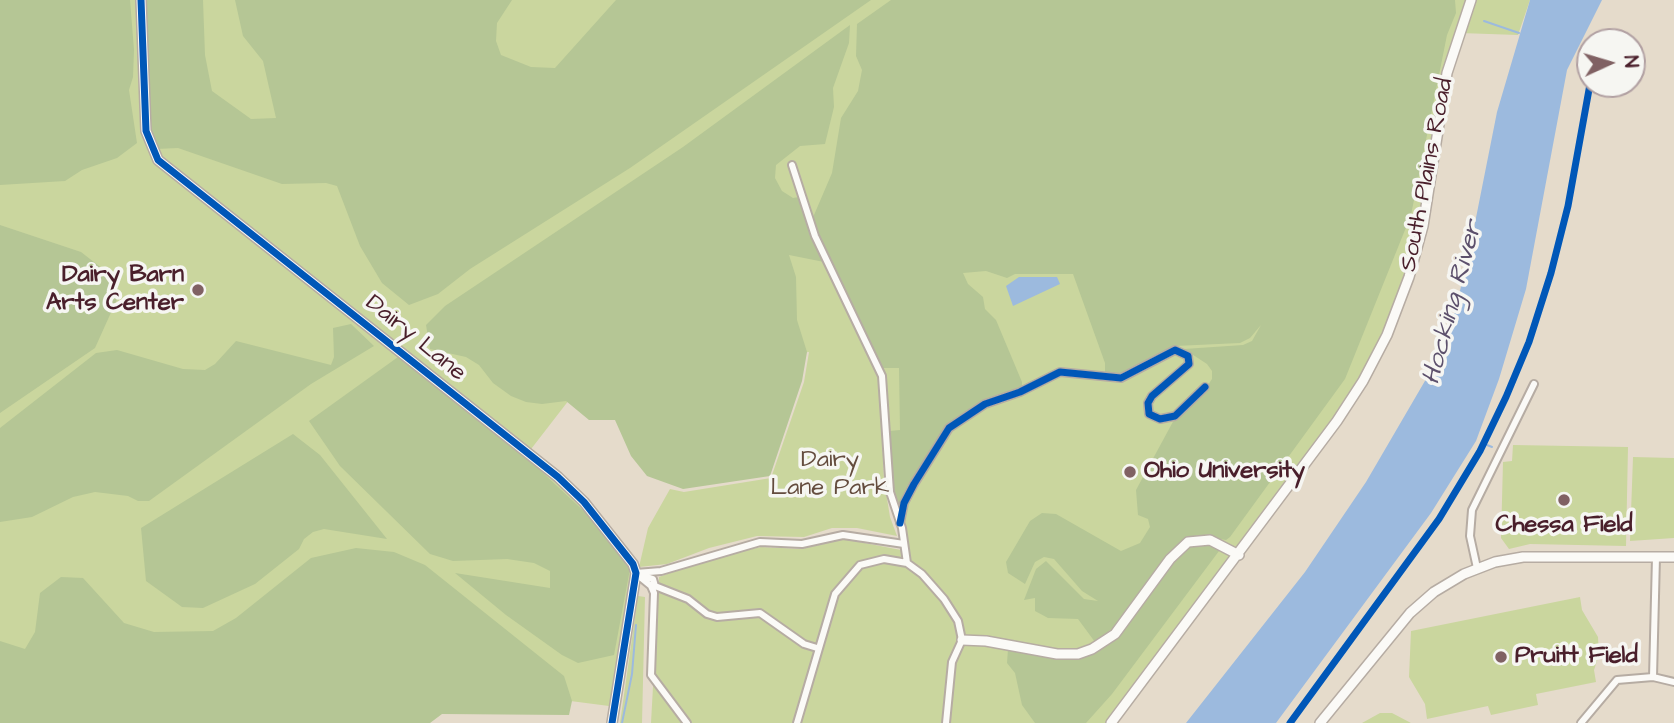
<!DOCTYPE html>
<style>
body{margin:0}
#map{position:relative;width:1674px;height:723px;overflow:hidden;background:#e5dbcb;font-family:"Architects Daughter",sans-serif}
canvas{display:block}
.north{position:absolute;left:1576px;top:28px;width:70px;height:70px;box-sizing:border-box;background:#f6f6f2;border:2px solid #b1a0a2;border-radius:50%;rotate:86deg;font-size:19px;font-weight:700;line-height:28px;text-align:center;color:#4a1f2b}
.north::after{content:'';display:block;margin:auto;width:24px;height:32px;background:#806163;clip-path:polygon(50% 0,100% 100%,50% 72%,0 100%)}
</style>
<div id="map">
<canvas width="1674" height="723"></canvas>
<div class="north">N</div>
</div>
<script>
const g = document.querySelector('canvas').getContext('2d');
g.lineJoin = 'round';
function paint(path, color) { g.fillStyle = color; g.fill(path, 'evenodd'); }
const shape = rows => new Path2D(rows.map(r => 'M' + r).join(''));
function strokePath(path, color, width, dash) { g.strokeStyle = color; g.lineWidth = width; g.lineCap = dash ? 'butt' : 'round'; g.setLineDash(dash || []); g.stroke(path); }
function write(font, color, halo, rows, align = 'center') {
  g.font = font + ' "Architects Daughter",sans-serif'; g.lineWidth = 7; g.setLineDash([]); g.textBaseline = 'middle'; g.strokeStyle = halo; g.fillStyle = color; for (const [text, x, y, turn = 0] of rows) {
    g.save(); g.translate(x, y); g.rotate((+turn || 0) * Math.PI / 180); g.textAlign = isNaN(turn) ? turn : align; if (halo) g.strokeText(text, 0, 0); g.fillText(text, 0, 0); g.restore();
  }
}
paint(shape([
 [0,0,1530,0,1518,35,1460,33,1447,73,1409,277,1363,381,1111,723,651,723,659,577,710,558,761,547,801,549,844,539,901,550,903,533,894,511,884,389,872,362,880,384,884,480,890,517,897,536,857,528,832,528,804,537,757,536,709,548,667,564,639,567,648,528,670,489,684,492,771,478,804,382,809,352,593,369,528,453,566,484,636,573,609,706,501,692,0,723],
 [1513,445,1628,447,1626,546,1530,544,1509,549,1501,538,1503,462,1512,461],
 [1633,457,1674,458,1674,538,1630,541],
 [638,596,645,597,642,723,620,723],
 [1580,597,1582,610,1598,637,1599,655,1594,670,1596,682,1536,694,1538,705,1491,715,1488,706,1427,719,1425,704,1409,677,1411,631],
 [1380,713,1392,713,1411,723,1362,723]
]), '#cad69e');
paint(shape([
 [0,0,130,0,134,50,133,77,129,90,137,143,117,158,82,170,65,181,0,185],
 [145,0,203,0,205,55,212,91,251,119,276,118,263,61,243,36,235,0,512,0,497,23,496,41,501,55,531,67,555,68,616,0,871,0,630,168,470,269,438,294,409,305,382,283,360,246,337,186,326,183,282,184,178,148,156,149,152,139],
 [891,0,1455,0,1456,13,1447,35,1411,215,1345,379,1230,537,1226,540,1198,535,1179,543,1114,627,1095,642,1078,619,1048,618,1035,611,1035,598,1024,600,1036,569,1046,561,1084,599,1098,601,1082,591,1054,559,1044,557,1035,562,1025,584,1008,573,1006,562,1030,521,1042,513,1056,514,1121,551,1140,543,1150,527,1148,519,1138,515,1136,490,1175,418,1198,400,1212,379,1212,371,1207,364,1184,349,1243,345,1252,341,1261,325,1250,338,1240,343,1175,346,1126,373,1105,375,1105,363,1073,274,1015,274,1007,278,986,271,963,273,968,284,983,297,985,309,996,320,1022,382,1022,390,968,411,948,426,908,485,896,510,889,431,900,430,899,368,881,368,829,263,789,255,796,277,797,320,807,352,802,381,770,476,683,489,647,476,631,456,615,420,589,420,566,401,542,404,526,402,511,396,493,383,479,365,466,357,430,349,426,325,445,306,683,147,850,25,849,43,833,88,834,107,825,144,800,146,776,165,775,178,782,191,793,198,799,197,811,222,832,173,841,118,858,91,862,70,856,56,857,24],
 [0,225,81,252,108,273,118,297,95,348,0,413],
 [351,324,374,346,311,384,149,501,138,501,128,496,95,492,73,497,32,517,0,522,0,428,96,353,117,350,183,369,205,370,215,364,236,341,331,365,334,357,333,328],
 [398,357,540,470,589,516,628,562,630,569,614,655,578,663,562,655,506,615,455,573,550,588,550,571,534,563,507,559,453,561,430,554,340,466,309,421],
 [293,434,320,455,387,539,324,529,313,532,304,539,299,549,255,584,203,608,182,607,146,581,141,528],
 [1201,542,1222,547,1112,694,1086,723,1035,723,1022,705,1015,673,1007,663,1008,649,1065,658,1097,652,1118,636,1184,549],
 [356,548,394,552,425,565,564,676,572,701,569,715,442,714,430,723,0,723,0,641,25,649,35,632,40,593,61,577,83,578,124,623,154,632,213,631,236,618,311,558]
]), '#b5c695');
paint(shape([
 [1530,0,1602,0,1567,70,1526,289,1499,379,1476,441,1431,513,1276,723,1186,723,1305,572,1366,482,1429,374,1453,319,1468,258,1497,112],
 [1019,277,1057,277,1060,284,1013,306,1006,286]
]), '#9cbade');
strokePath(shape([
 [1484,21,1519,33],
 [1487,445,1492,447],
 [622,723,632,674,636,625]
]), '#9cbade', 2);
const street = shape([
 [792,165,815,236,882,376,890,492,902,528,907,563],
 [900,523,904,503,914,484,949,428,985,404,1020,392,1060,372,1121,378,1175,350,1188,356,1189,364,1152,396,1148,403,1149,414,1160,419,1175,416,1205,387],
 [1477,568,1470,536,1472,510,1534,384],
 [636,573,661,571,760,542,802,544,843,535,904,544],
 [644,576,653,579,655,586,688,599,707,614,717,617,760,613,804,644,817,648],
 [640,577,651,586,654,593,651,675,687,723],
 [1653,677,1656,557],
 [797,723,835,594,860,565,884,559,907,563,922,574,944,599,958,621,962,640,952,662,946,723],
 [1581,723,1617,680,1653,677,1674,682]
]);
const secondary = shape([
 [141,0,146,131,158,160,558,477,584,502,633,564,636,573,612,723],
 [962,640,986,641,1057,654,1078,654,1092,649,1115,634,1170,559,1188,542,1210,540,1239,555],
 [1111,723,1337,421,1363,381,1387,335,1409,277,1423,226,1447,73,1471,0],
 [1320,723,1410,613,1434,592,1464,574,1495,562,1523,557,1674,557]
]);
strokePath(street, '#b6aca3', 10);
strokePath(secondary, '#b6aca3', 12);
strokePath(street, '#fbfaf7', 6);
strokePath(secondary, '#fbfaf7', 9);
strokePath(shape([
 [141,0,146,131,158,160,558,477,584,502,633,564,636,573,612,723],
 [900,523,904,503,914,484,949,428,985,404,1020,392,1060,372,1121,378,1175,350,1188,356,1189,364,1152,396,1148,403,1149,414,1160,419,1175,416,1205,387],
 [1290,723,1439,519,1480,451,1506,397,1529,342,1551,273,1568,206,1590,84]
]), '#0057b8', 7);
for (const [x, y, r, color] of [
 [198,290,7,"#806163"],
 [1130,472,7,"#806163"],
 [1564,500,7,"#806163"],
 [1501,657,7,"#806163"]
]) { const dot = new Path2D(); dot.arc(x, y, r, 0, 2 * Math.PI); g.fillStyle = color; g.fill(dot); strokePath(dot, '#f6f6f2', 2.5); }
write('24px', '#4a1f2b', '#f6f6f2', [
 ["South Plains Road",1428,175,-79],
 ["Dairy Lane",415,339,39]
]);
write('bold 24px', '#4a1f2b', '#f6f6f2', [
 ["Dairy Barn",184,276,"right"],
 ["Arts Center",184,304,"right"],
 ["Ohio University",1144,472],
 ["Chessa Field",1564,526,"center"],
 ["Pruitt Field",1515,657]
], 'left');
write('24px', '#644c3e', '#f6f6f2', [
 ["Dairy",830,461],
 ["Lane Park",830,489]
]);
write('italic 26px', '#5c506c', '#f6f6f2', [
 ["Hocking River",1454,303,-75]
]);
</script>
